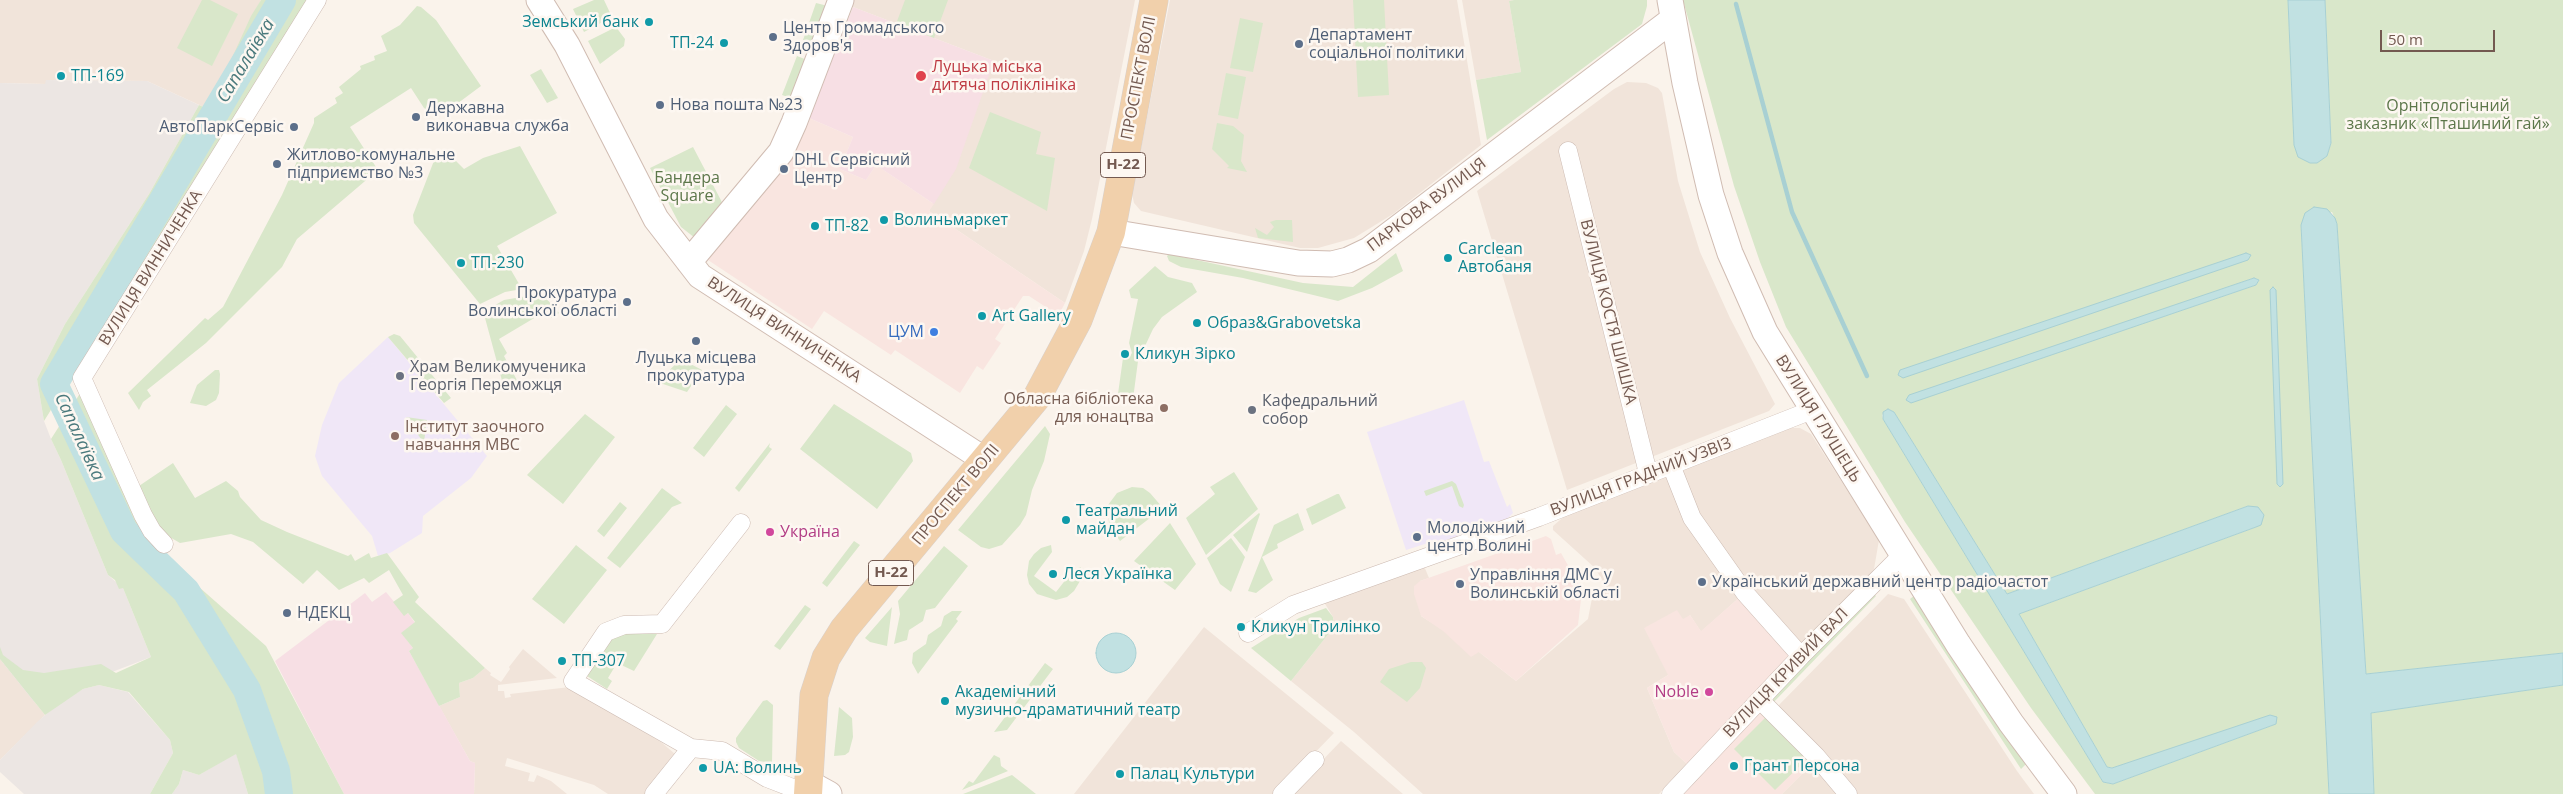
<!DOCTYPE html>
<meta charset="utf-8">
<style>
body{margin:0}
#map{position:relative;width:2563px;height:794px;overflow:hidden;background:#faf3eb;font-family:"Open Sans",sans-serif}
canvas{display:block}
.scale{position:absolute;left:2380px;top:30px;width:115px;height:22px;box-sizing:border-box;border:2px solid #735950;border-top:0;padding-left:6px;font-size:15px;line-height:18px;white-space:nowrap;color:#735950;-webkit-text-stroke:4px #fdf7f1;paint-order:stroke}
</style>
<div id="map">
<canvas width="2563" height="794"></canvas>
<div class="scale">50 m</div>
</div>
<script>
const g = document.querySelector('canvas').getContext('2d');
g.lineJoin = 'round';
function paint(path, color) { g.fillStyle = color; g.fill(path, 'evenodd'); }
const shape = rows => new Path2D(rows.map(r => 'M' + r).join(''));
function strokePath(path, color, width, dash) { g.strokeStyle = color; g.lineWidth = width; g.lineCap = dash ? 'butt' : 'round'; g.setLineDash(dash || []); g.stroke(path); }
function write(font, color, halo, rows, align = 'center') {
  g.font = font + ' "Open Sans",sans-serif'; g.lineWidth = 5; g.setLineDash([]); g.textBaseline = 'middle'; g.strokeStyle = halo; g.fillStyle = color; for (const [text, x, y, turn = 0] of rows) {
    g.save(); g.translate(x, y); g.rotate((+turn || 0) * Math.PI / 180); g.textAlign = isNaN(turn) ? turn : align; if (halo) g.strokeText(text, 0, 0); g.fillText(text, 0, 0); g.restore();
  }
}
paint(shape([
 [0,0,261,0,208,109,147,81,46,80,46,84,0,83],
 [847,0,1135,0,1092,219,1084,251,1065,303,929,211,994,61,845,4],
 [1170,0,1457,0,1481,145,1393,214,1354,238,1318,248,1300,248,1141,211,1134,203,1132,194],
 [1462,0,1514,0,1509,1,1521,72,1476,80],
 [1627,82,1646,83,1658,88,1662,93,1678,181,1700,252,1730,318,1775,404,1769,411,1567,490,1477,191,1614,89],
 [1791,428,1800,428,1811,434,1879,540,1874,569,1868,578,1800,648,1749,590,1696,515,1678,471],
 [1670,475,1741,596,1701,632,1690,615,1668,675,1647,688,1674,752,1687,764,1659,794,1423,794,1354,732,1291,681,1334,627,1333,617,1324,602,1424,566,1429,578,1420,581,1421,616,1479,652,1516,681,1588,619,1592,598,1607,588,1595,568,1553,530,1553,526,1567,514],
 [1888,594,1904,599,2017,771,2034,794,1855,794,1776,708],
 [1204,627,1334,733,1275,794,1074,794],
 [523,649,557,678,498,685,498,691,504,691,505,698,511,697,510,694,570,687,661,742,675,754,650,794,608,794,594,785,507,758,505,766,530,773,528,781,534,782,537,775,551,781,567,794,474,794,475,763,470,761,439,706,460,697,459,683,473,678,485,668,491,673,490,675,501,682,510,669,509,667],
 [0,659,45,715,0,760],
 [1341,741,1403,794,1290,794],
 [1814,762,1841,794,1782,794]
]), '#f1e4da');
paint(shape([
 [802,115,853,137,840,169,866,180,876,165,934,204,929,211,1065,303,1057,318,1055,313,1029,296,1023,296,995,339,1001,343,983,370,977,366,960,393,895,350,891,355,824,311,812,329,708,260,706,248],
 [1546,536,1551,539,1556,555,1561,553,1582,590,1578,625,1516,681,1479,652,1471,657,1443,631,1421,616,1414,594,1414,586,1420,581],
 [1741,596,1793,654,1687,764,1674,752,1647,688,1668,675,1644,628,1677,610,1683,619,1690,615,1701,631],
 [1761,708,1814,762,1782,794,1679,794]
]), '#f9e5e0');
paint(shape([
 [46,80,147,81,199,105,149,194,65,324,37,379,44,421,51,439,61,460,108,575,123,588,151,657,34,702,0,659,0,83,45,84],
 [99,685,128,692,170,740,173,753,150,794,24,794,0,772,0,760,37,722,58,704,83,689],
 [236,753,248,794,172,794,179,784,183,770,199,775]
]), '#ece6e3');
paint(shape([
 [388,337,487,456,471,478,423,516,422,533,390,553,378,556,372,536,322,476,315,456,322,425,339,383],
 [1464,400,1484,462,1489,461,1507,507,1510,504,1513,513,1507,519,1430,547,1428,543,1406,550,1367,432]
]), '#f0e7f7');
paint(shape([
 [853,7,994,61,956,169,934,204,876,165,866,180,840,169,853,137,809,118],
 [386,592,405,615,408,613,415,623,402,633,413,648,409,651,470,761,475,763,474,794,344,794,275,661,365,593,372,602]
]), '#f7dfe4');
paint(shape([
 [202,0,210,0,238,14,212,66,177,48],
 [261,0,307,0,44,421,37,379,65,324,149,194,199,105,208,109,212,102,251,16],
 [594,0,604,0,612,17,584,32,573,9],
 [905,0,948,0,934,38,896,24],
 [1353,0,1384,0,1389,95,1358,97],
 [1514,0,1647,0,1647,6,1642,24,1487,140,1476,80,1521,72,1509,1],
 [1683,0,2288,0,2294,145,2310,163,2317,162,2327,156,2331,143,2325,0,2563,0,2563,653,2366,674,2337,224,2332,212,2301,225,2329,794,2095,794,2031,708,1905,522,1786,327,1760,262,1734,186],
 [2254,278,2259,280,2256,285,1908,403],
 [1888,409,1894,412,2007,594,2248,506,2256,527,2019,614,2107,767,2112,768,2276,724,2113,784,2103,782,1883,419,1882,415],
 [816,3,828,6,813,44,803,40],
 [417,6,421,7,436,20,481,86,442,115,435,115,424,108,411,88,350,127,378,170,297,239,282,267,206,343,147,390,151,396,143,402,139,410,128,393,205,318,208,320,223,307,282,195,314,123,314,118,337,103,335,98,343,93,339,87,361,69,360,66,375,60,374,56,387,51,381,36,400,25],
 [1240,18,1263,23,1253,72,1230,68],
 [616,27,625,39,624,46,600,64,588,41],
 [797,56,807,60,791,98,782,95],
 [541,69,558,98,547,103,530,75],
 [1226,73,1246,77,1238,119,1218,115],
 [990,112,1041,132,1036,154,1055,158,1047,211,969,168],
 [1217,123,1233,126,1244,135,1241,161,1247,172,1227,168,1229,166,1212,149],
 [520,146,557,213,497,246,522,289,505,292,480,304,414,223,413,215,437,153,445,150,464,169,483,158],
 [693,147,724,206,695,238,681,227,650,168],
 [1276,220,1292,220,1293,242,1258,238,1255,228,1267,235,1274,227,1270,222],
 [1396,253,1403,271,1372,288,1338,301,1243,278,1181,267,1169,261,1167,256,1169,254,1303,283,1353,287],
 [1155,266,1168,277,1192,283,1197,292,1162,317,1153,329,1138,361,1133,399,1127,404,1117,401,1123,358,1129,357,1132,353,1129,343,1138,299,1131,298,1129,290],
 [527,296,544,296,559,313,551,318,546,311,499,339,507,353,504,356,519,384,514,387,504,388,485,318,490,308,504,300],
 [394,334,400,336,451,398,444,403,388,337],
 [681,359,702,370,687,392,657,382],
 [215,370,219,370,220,374,219,393,216,400,206,406,190,403,197,385],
 [79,395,87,399,157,550,266,646,344,794,248,794,236,754,199,775,183,770,179,784,172,794,150,794,173,753,170,740,129,692,99,685,83,689,45,715,0,659,0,647,3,655,23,670,44,673,101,664,116,673,151,657,123,588,119,589,115,580,108,575,61,460,51,439],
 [834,404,911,453,913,461,877,509,800,449],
 [726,405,737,414,704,457,693,448],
 [585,414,615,437,563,504,527,475],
 [406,417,427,420,424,442,421,439],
 [1045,426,1050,434,1044,461,1032,490,1026,515,1020,525,1002,545,989,549,981,547,958,530],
 [770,443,769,447,772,449,739,492,735,488],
 [173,463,195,498,226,481,238,491,240,497,261,520,287,532,348,556,351,554,355,561,369,553,371,558,387,553,419,597,415,602,485,668,473,678,459,683,460,697,439,706,409,651,413,648,401,633,415,622,408,613,404,616,393,602,403,595,389,570,369,583,364,578,339,590,317,570,303,584,253,542,231,534,180,543,161,532,136,488],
 [1234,472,1258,509,1206,555,1186,518,1215,494,1210,487],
 [1452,481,1456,484,1464,505,1463,508,1459,506,1452,486,1426,496,1424,491],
 [1132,487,1143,488,1150,493,1163,508,1120,541,1109,525,1108,505,1117,493],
 [662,488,682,503,672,507,620,568,607,558],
 [1337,494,1339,494,1346,508,1312,525,1306,509],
 [620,502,627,508,604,537,597,531],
 [1259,513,1260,514,1247,552,1233,535],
 [1298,513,1304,530,1277,544,1278,548,1262,557,1273,580,1256,593,1248,591,1274,525],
 [1170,523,1196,564,1175,590,1134,561],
 [1231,538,1245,557,1231,592,1220,584,1207,558],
 [854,541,860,545,827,587,822,583],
 [576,545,607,570,564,624,532,599],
 [1051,545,1052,552,1034,576,1056,592,1074,569,1081,567,1080,581,1074,591,1067,597,1056,600,1037,594,1029,584,1027,575,1029,561,1034,554,1041,548],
 [944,546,968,566,935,608,926,610,923,621,909,630,907,640,894,644,900,614,898,601],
 [1873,593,1876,596,1771,705,1767,701],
 [1915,595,2026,764,2021,769,1910,599],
 [805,605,811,609,780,650,774,646],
 [892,607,887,646,870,642,865,638],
 [1326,608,1333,617,1334,627,1291,681,1251,648,1299,618],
 [952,611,962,611,956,619,958,621,918,674,912,663,913,653,926,644,928,635,941,626,944,616],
 [627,631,657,634,634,671,617,663,608,678,612,681,607,689,584,674,610,638],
 [1411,662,1422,662,1426,668,1420,688,1407,702,1380,682,1389,669],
 [1045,663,1053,669,1007,730,994,732],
 [2563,685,2563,794,2374,794,2371,713],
 [767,700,773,705,772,763,759,761,739,748,736,742,736,738,763,701],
 [839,707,852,718,853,737,849,752,845,755,834,756],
 [1768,715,1809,757,1775,790,1734,749],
 [994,755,1000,758,1001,766,1008,771,962,790,969,781,973,783],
 [1012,775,1036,794,963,794,989,784]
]), '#d9e7ca');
const water = shape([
 [2288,0,2325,0,2331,143,2327,156,2317,163,2310,163,2298,157,2294,145,2288,0],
 [2314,207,2327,209,2335,218,2337,224,2366,674,2563,653,2563,685,2371,713,2374,794,2329,794,2301,225,2305,213,2314,207],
 [2246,253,2251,255,2248,260,1903,378,1898,375,1900,370,2246,253],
 [2254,278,2259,280,2256,285,1911,403,1906,400,1909,395,2254,278],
 [2273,287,2276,290,2283,484,2280,487,2277,484,2270,290,2273,287],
 [1888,409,1894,412,2007,594,2248,506,2258,507,2264,515,2261,525,2256,527,2019,614,2107,767,2112,768,2270,715,2277,717,2276,724,2113,784,2103,782,1883,419,1883,412,1888,409],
 '1096 653a20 20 0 1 1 40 0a20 20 0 1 1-40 0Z'
]);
paint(water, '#c1e1e2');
strokePath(water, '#a8d0d3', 1);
strokePath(shape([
 [1736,4,1792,212,1867,376]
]), '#a8d0d3', 4.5);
strokePath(shape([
 [279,794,276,771,247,690,186,591,124,531,54,384,282,0]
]), '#c1e1e2', 28);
const street = shape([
 [1568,151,1648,473],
 [1671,465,1692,518,1745,593,1801,656],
 [164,544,152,531,143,515,82,378,317,0],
 [1248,633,1293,605,1539,517,1812,410],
 [1760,700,1816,756,1848,794],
 [691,748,573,681,606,632,624,625,662,624,741,523],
 [654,794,691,748,722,751,767,778,808,794],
 [1282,794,1315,760],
 [1671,794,1801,656,1903,554]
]);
const secondary = shape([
 [539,0,567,45,656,219,700,276,985,460],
 [1670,0,1685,83,1711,195,1730,253,1765,332,1958,644,2011,723,2064,794],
 [1111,232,1298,263,1332,264,1348,260,1369,250,1672,20],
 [689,262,781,152,794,123,841,0],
 [809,783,829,794]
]);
const primary = shape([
 [808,794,814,695,826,658,844,629,1037,397,1078,320,1111,232,1154,0]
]);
strokePath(street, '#ccbab1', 19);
strokePath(secondary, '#d0bcb2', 27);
strokePath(primary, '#d8d1ce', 29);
strokePath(street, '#fff', 18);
strokePath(secondary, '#fff', 25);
strokePath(primary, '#f1d0ab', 28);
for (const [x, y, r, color] of [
 [649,22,5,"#0f9aa8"],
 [773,37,5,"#5c6f8a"],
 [724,43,5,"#0f9aa8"],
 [1299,44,5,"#5c6f8a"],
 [61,76,5,"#0f9aa8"],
 [921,76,6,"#e0444e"],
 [660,105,5,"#5c6f8a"],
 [416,117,5,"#5c6f8a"],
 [294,127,5,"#5c6f8a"],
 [277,164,5,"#5c6f8a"],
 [784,169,5,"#5c6f8a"],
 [884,220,5,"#0f9aa8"],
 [815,226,5,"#0f9aa8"],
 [1448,258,5,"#0f9aa8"],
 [461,263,5,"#0f9aa8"],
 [627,302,5,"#5c6f8a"],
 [982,316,5,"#0f9aa8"],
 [1197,323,5,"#0f9aa8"],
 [934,332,5,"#3f7fe0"],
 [696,341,5,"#5c6f8a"],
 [1125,354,5,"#0f9aa8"],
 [400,376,5,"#6b7280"],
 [1164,408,5,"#8d6e63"],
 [1252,410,5,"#6b7280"],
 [395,436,5,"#8d6e63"],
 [1066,520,5,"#0f9aa8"],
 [770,532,5,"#d1479c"],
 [1417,537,5,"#5c6f8a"],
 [1053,574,5,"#0f9aa8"],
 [1702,582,5,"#5c6f8a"],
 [1460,584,5,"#5c6f8a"],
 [287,613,5,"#5c6f8a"],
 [1241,627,5,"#0f9aa8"],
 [562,661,5,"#0f9aa8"],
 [1709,692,5,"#d1479c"],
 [945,701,5,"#0f9aa8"],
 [1734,766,5,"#0f9aa8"],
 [703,768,5,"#0f9aa8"],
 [1120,774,5,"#0f9aa8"]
]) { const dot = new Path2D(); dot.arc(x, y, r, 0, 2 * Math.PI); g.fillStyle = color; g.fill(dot); strokePath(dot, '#fdf7f1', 2); }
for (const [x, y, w] of [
 [1123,165,45],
 [891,573,45]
]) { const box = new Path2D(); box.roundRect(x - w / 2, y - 12.5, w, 25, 4); g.fillStyle = '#fdf7f1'; g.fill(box); strokePath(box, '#735950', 1); }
write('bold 15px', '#735950', null, [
 ["Н-22",1123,165],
 ["Н-22",891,573]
]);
write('16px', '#0d838f', '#fdf7f1', [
 ["Земський банк",639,22,"right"],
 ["ТП-24",714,43,"right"],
 ["ТП-169",71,76],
 ["Волиньмаркет",894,220],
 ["ТП-82",825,226],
 ["Carclean",1458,249],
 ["Автобаня",1458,267],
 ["ТП-230",471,263],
 ["Art Gallery",992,316],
 ["Образ&Grabovetska",1207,323],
 ["Кликун Зірко",1135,354],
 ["Театральний",1076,511],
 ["майдан",1076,529],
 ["Леся Українка",1063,574],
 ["Кликун Трилінко",1251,627],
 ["ТП-307",572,661],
 ["Академічний",955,692],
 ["музично-драматичний театр",955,710],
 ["Грант Персона",1744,766],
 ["UA: Волинь",713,768],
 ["Палац Культури",1130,774]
], 'left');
write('16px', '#4e5e75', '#fdf7f1', [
 ["Центр Громадського",783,28],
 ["Здоров'я",783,46],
 ["Департамент",1309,35],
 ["соціальної політики",1309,53],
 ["Нова пошта №23",670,105],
 ["Державна",426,108],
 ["виконавча служба",426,126],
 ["АвтоПаркСервіс",284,127,"right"],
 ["Житлово-комунальне",287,155],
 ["підприємство №3",287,173],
 ["DHL Сервісний",794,160],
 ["Центр",794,178],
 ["Прокуратура",617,293,"right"],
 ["Волинської області",617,311,"right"],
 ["Луцька місцева",696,358,"center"],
 ["прокуратура",696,376,"center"],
 ["Молодіжний",1427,528],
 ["центр Волині",1427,546],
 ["Управління ДМС у",1470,575],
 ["Волинській області",1470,593],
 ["Український державний центр радіочастот",1712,582],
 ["НДЕКЦ",297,613]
], 'left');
write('16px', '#be3a42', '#fdf7f1', [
 ["Луцька міська",932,67],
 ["дитяча поліклініка",932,85]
], 'left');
write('16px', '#735950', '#fdf7f1', [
 ["ПРОСПЕКТ ВОЛІ",1139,78,-79],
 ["ПАРКОВА ВУЛИЦЯ",1427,205,-37],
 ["ВУЛИЦЯ ВИННИЧЕНКА",151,268,-58],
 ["ВУЛИЦЯ КОСТЯ ШИШКА",1608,312,76],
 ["ВУЛИЦЯ ВИННИЧЕНКА",784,330,33],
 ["ВУЛИЦЯ ГЛУШЕЦЬ",1818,419,58],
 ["ВУЛИЦЯ ГРАДНИЙ УЗВІЗ",1641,477,-21],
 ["ПРОСПЕКТ ВОЛІ",956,495,-50],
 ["ВУЛИЦЯ КРИВИЙ ВАЛ",1786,673,-46]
]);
write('16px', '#5c774a', '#fdf7f1', [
 ["Орнітологічний",2448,106],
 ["заказник «Пташиний гай»",2448,124],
 ["Бандера",687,178],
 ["Square",687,196]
]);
write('16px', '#366cbe', '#fdf7f1', [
 ["ЦУМ",924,332]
], 'right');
write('16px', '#5b616d', '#fdf7f1', [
 ["Храм Великомученика",410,367],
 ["Георгія Переможця",410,385],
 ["Кафедральний",1262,401],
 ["собор",1262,419]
], 'left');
write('16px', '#785e54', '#fdf7f1', [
 ["Обласна бібліотека",1154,399],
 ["для юнацтва",1154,417],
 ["Інститут заочного",405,427,"left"],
 ["навчання МВС",405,445,"left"]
], 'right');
write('16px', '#b23c85', '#fdf7f1', [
 ["Україна",780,532],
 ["Noble",1699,692,"right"]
], 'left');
write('italic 18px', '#49797c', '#fdf7f1', [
 ["Сапалаївка",246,61,-59],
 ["Сапалаївка",79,437,65]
]);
</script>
